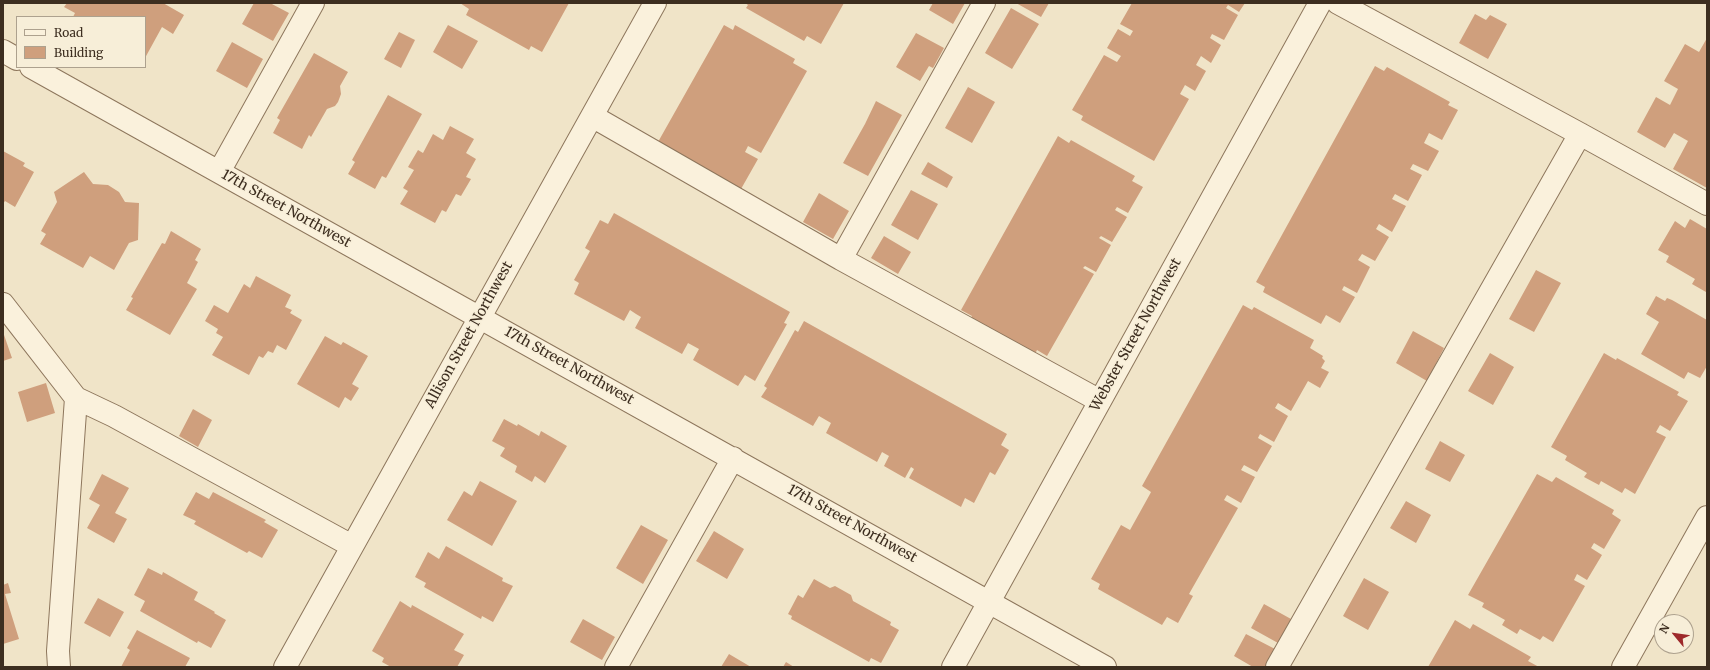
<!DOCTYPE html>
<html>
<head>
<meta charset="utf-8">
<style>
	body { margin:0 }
	#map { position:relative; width:1710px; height:670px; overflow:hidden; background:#f0e4c8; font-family:Merriweather,serif }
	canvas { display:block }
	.frame { position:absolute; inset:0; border:4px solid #3d2e20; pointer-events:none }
	.legend { position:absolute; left:16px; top:16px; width:130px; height:52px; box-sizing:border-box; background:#f7eed8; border:1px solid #ada18e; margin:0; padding:5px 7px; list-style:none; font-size:12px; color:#3d2e20 }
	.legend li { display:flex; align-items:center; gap:8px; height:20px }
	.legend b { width:20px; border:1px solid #ada18e }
	.north { position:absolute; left:1654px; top:614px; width:40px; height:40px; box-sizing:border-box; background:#f7eed8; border:1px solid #ada18e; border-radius:50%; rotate:299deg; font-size:11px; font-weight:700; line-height:16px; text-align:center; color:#3d2e20 }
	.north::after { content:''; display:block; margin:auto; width:14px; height:18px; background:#9e2a2b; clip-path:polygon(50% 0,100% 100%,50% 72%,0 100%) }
</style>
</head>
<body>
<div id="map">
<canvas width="1710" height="670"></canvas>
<div class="frame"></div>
<ul class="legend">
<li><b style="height:5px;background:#faf1dc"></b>Road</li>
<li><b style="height:11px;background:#cf9f7d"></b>Building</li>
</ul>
<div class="north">N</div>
</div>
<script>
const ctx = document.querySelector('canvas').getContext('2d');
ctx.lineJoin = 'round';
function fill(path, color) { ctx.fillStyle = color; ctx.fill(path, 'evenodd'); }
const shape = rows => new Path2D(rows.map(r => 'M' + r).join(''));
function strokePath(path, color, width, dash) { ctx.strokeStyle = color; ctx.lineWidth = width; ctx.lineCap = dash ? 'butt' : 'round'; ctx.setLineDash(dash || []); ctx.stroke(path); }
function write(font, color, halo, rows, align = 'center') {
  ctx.font = font + ' Merriweather,serif'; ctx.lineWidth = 3; ctx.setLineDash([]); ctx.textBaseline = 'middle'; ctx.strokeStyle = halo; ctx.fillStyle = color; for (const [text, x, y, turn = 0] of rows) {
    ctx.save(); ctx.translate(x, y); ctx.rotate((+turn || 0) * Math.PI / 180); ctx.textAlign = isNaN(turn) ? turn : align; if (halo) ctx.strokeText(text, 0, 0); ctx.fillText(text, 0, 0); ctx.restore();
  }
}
fill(shape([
	[67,3,163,3,184,15,173,34,162,27,145,58,145,17,73,17,75,13,64,7],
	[254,3,270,3,289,13,273,41,242,24],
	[460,3,569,3,542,52,531,46,529,50,466,15,469,9],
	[745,3,844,3,821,44,807,36,804,41,746,8,748,5],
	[933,3,965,3,953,24,929,10],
	[1016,3,1049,3,1041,17],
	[1132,3,1245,3,1239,12,1228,5,1226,8,1238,15,1224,40,1212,34,1210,38,1221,45,1211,63,1201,56,1196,65,1206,71,1195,91,1185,85,1180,94,1189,99,1154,161,1081,120,1083,116,1072,110,1104,55,1117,62,1121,56,1107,48,1118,29,1130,36,1133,31,1120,24],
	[1011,8,1039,24,1012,69,985,53],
	[1475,14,1486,20,1490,15,1507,24,1488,59,1459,43],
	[448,25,478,41,462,69,433,52],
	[724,25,733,30,735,25,795,59,793,63,807,71,761,153,748,146,745,152,758,159,741,189,658,142],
	[399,32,415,40,401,68,384,59],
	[916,33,944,48,933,68,929,66,920,81,896,67],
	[1707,38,1707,188,1673,169,1688,141,1674,133,1665,148,1637,132,1656,97,1670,105,1678,89,1664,81,1685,44,1699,52],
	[232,42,263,59,247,88,216,71],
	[314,53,348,72,340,86,341,94,338,102,335,106,327,109,311,137,309,135,302,149,273,133,280,120,277,118],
	[1375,66,1384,71,1387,67,1450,102,1448,105,1458,110,1442,140,1429,133,1424,143,1439,151,1428,171,1413,164,1410,169,1422,175,1408,201,1395,194,1392,199,1406,206,1392,232,1379,224,1376,229,1389,237,1375,261,1362,254,1358,260,1370,267,1357,293,1344,286,1342,290,1355,297,1340,323,1326,315,1321,324,1263,292,1265,287,1256,282],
	[968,87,995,102,972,143,945,128],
	[388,95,422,114,386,178,382,176,375,189,348,174,355,162,352,160],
	[876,101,902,115,868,176,843,163,865,124],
	[450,126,474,139,466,153,476,159,466,177,471,179,461,196,456,194,446,212,442,210,435,223,400,204,408,191,403,188,414,170,408,167,418,150,423,153,433,134,443,140],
	[1058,136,1069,143,1071,140,1135,176,1132,181,1143,187,1128,213,1117,207,1115,210,1127,217,1112,242,1101,236,1099,238,1111,245,1096,272,1085,266,1083,268,1094,274,1047,356,1037,350,1034,356,970,320,972,316,961,310],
	[3,151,25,163,23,166,34,172,15,207,5,201,3,204],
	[928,162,953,177,947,188,921,174],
	[84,172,93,184,108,185,119,192,125,202,139,203,138,240,129,243,114,270,90,256,83,268,40,244,46,234,41,231,57,202,54,192],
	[911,190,938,204,918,240,891,225],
	[819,193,849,211,833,239,803,222],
	[614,213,790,312,784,323,787,324,755,381,745,375,738,386,693,360,699,349,688,343,682,354,635,328,641,317,636,314,630,310,624,321,574,294,579,283,574,280,590,251,585,248,600,220,608,224],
	[1690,219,1707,229,1706,292,1692,284,1695,279,1666,262,1669,256,1658,250,1675,221,1685,228],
	[171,231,201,249,195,260,198,262,187,283,197,289,170,335,126,310,133,298,131,297,162,243,165,244],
	[884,236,911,252,898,274,871,258],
	[1536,270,1561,283,1534,332,1509,319],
	[256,276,291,295,285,307,292,310,290,313,302,320,286,350,277,345,273,353,268,351,263,358,259,356,249,375,212,355,223,337,216,333,218,329,205,321,214,305,228,313,244,284,250,288],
	[1656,296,1665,301,1667,298,1672,300,1707,320,1707,366,1700,378,1688,372,1684,379,1641,354,1659,322,1646,314],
	[1243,305,1252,310,1254,307,1314,340,1310,348,1323,356,1322,358,1325,361,1321,368,1329,372,1320,388,1308,381,1291,411,1278,403,1275,408,1288,416,1274,442,1260,434,1258,438,1272,446,1257,472,1244,465,1241,470,1255,477,1241,503,1227,495,1224,500,1238,508,1189,594,1193,596,1178,623,1167,617,1162,625,1098,589,1100,584,1091,579,1121,525,1130,530,1150,494,1151,492,1142,486],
	[804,321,1007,434,1001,445,1009,450,995,475,990,472,974,503,965,498,961,507,909,478,914,469,911,467,905,478,884,466,889,456,882,452,877,462,826,433,831,423,819,416,813,426,761,397,767,388,764,386,795,330,798,332],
	[1413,331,1444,348,1427,381,1396,363],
	[3,332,12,358,3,361],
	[325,336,341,345,343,342,368,356,352,384,359,388,351,401,345,397,339,408,297,384],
	[1490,353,1514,367,1493,405,1468,391],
	[1604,353,1616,360,1617,358,1679,392,1677,395,1688,401,1670,431,1660,425,1656,432,1666,437,1635,494,1625,488,1622,493,1601,481,1599,485,1584,477,1587,473,1565,460,1567,456,1551,447],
	[46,383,55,413,27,422,18,392],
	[193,409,212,420,198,447,179,436],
	[504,419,517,426,518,424,539,436,541,431,567,446,545,483,535,476,532,482,515,472,517,466,500,456,505,448,492,441],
	[1440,441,1465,455,1450,482,1425,469],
	[102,474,129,488,115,513,127,519,114,543,87,528,100,505,89,499],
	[1537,474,1552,482,1556,477,1614,510,1612,514,1621,520,1604,549,1594,543,1591,548,1602,555,1587,580,1577,574,1574,580,1585,586,1553,642,1543,636,1540,640,1520,629,1517,634,1502,625,1505,620,1482,607,1484,603,1468,595],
	[480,481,517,501,492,546,447,520,464,491,472,496],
	[196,492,209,499,213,492,266,520,264,522,278,530,262,558,249,551,247,553,194,524,196,521,183,515],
	[1406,501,1431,515,1416,543,1390,528],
	[641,525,668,540,643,584,616,568],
	[714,531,744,549,727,579,696,561],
	[446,546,503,578,502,581,513,586,493,622,482,616,481,619,424,587,426,583,415,577,428,552,439,559],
	[148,568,162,575,163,572,198,592,194,600,215,612,214,613,226,620,211,648,198,641,197,643,140,611,145,601,134,595],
	[1364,578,1389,592,1368,630,1343,616],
	[814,579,830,588,835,586,851,595,853,601,891,622,890,625,899,630,881,663,871,658,869,662,791,619,792,616,788,614,798,595,803,598],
	[8,583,11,593,5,594,19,639,3,644,3,585],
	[98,598,124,612,110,637,84,623],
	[400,601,411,608,412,605,464,634,454,650,464,655,457,667,391,667,382,662,384,658,372,651],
	[1264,604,1291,619,1278,643,1251,628],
	[583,619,615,637,602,660,570,642],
	[1455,620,1470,629,1473,624,1531,657,1528,661,1539,667,1428,667],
	[137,630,190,658,185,667,121,667,130,650,127,648],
	[1246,634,1275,649,1266,667,1253,667,1234,656],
	[729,654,751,667,721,667],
	[786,662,794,667,783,667]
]), '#cf9f7d');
const minor = shape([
	[1338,3,1580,134,1707,204],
	[3,51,17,59],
	[31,67,1105,667],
	[592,116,841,259,984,3],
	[219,172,313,3],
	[841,259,1100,401],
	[3,304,76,398,114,416,352,546],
	[59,667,58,651,76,398],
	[285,667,655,3],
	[616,667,733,458],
	[953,667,1320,3],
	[1277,667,1580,134],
	[1623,667,1707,517]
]);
strokePath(minor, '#8d765c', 24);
strokePath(minor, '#faf1dc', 22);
write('14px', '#3d2e20', '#f7eed8', [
	["17th Street Northwest",286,209,29],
	["Allison Street Northwest",469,335,-61],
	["Webster Street Northwest",1136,335,-61],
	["17th Street Northwest",569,366,29],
	["17th Street Northwest",852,524,29]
]);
</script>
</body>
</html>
